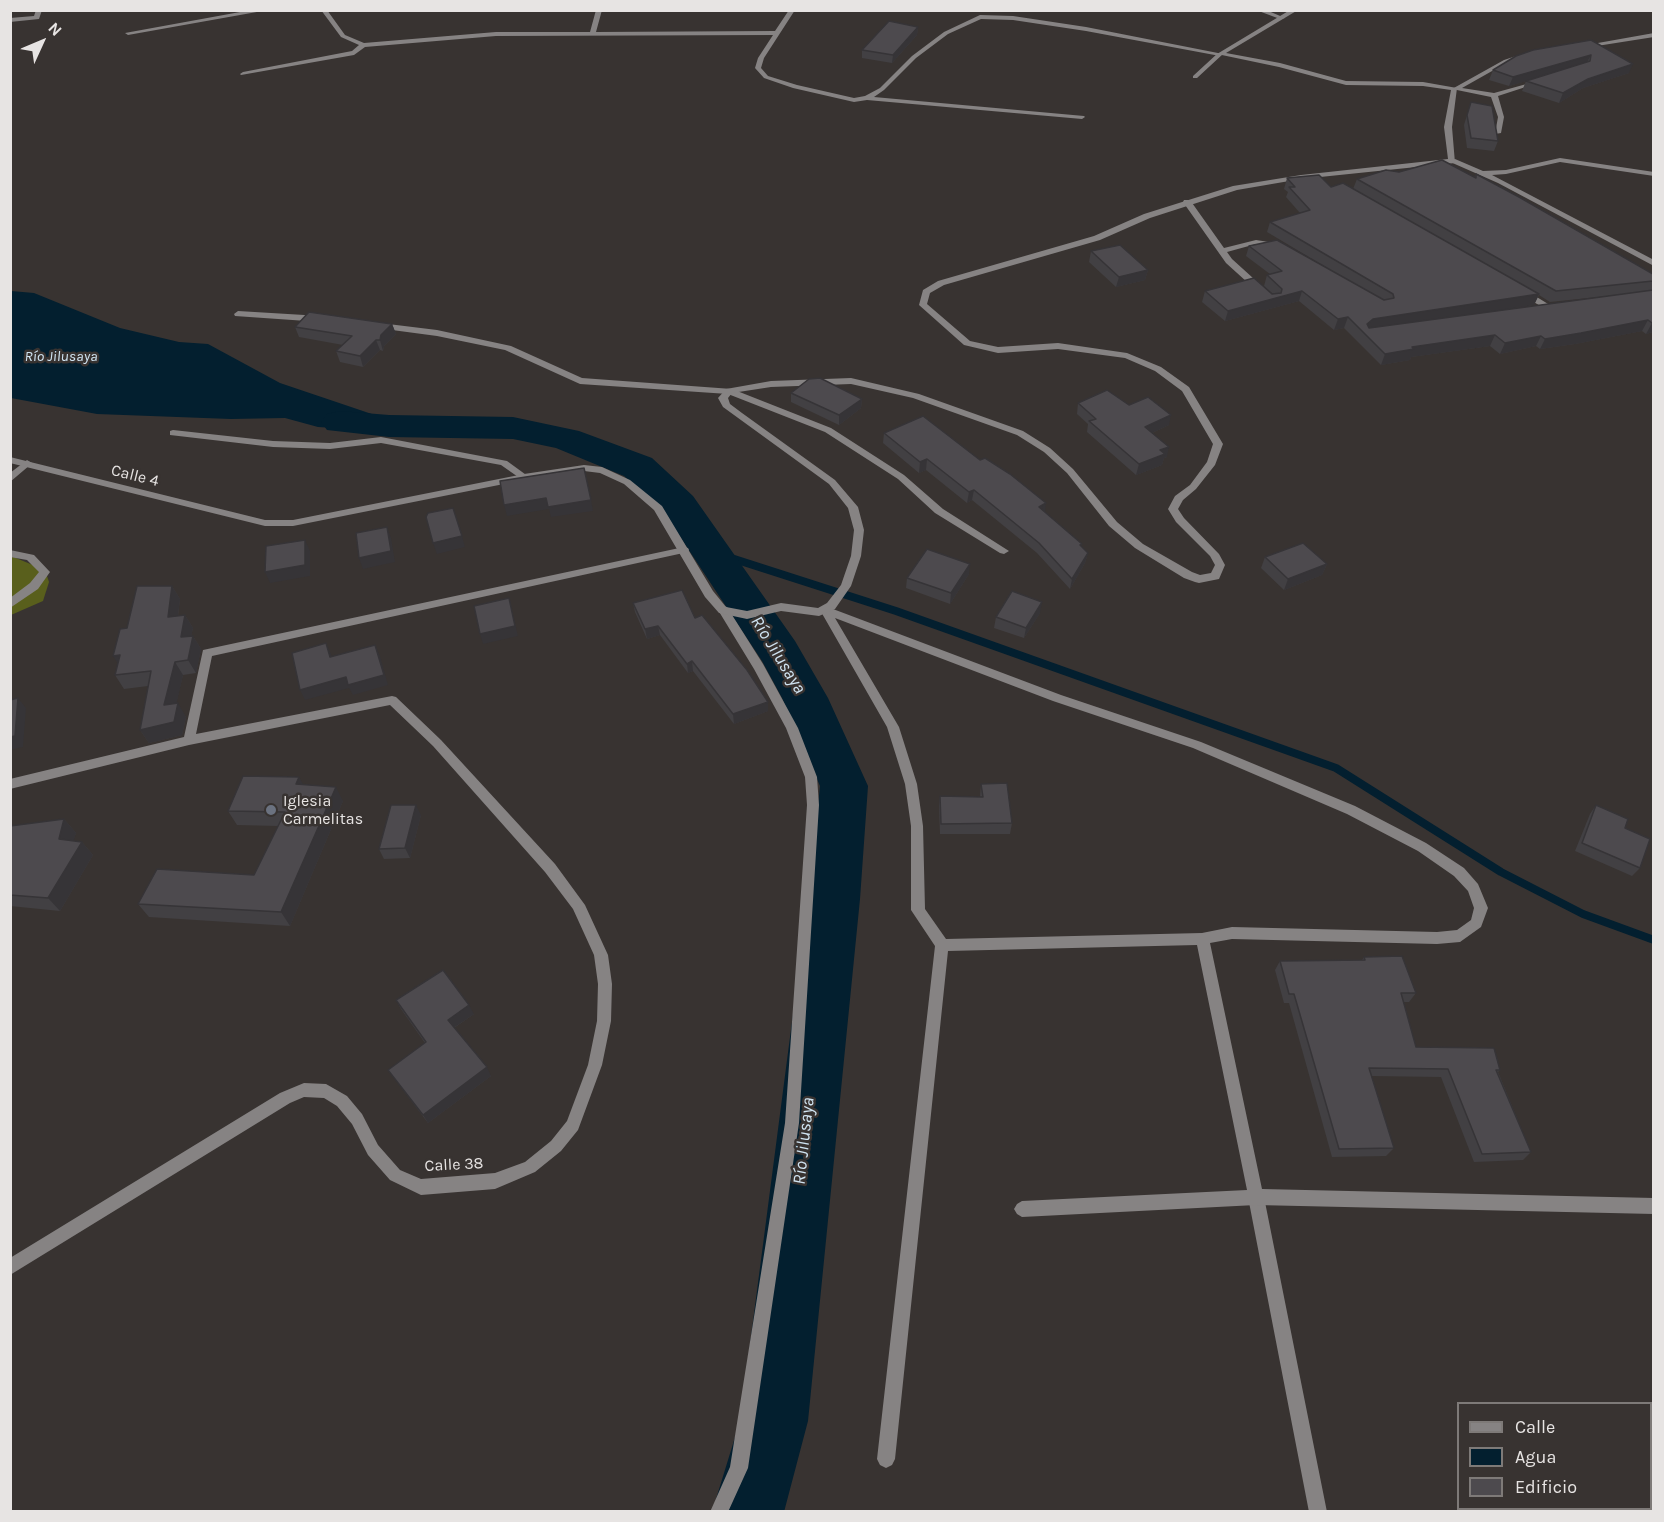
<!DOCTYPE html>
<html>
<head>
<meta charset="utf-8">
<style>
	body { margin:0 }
	#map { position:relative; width:1664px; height:1522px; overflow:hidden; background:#383331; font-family:Karla,sans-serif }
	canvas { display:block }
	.frame { position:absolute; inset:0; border:12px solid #e7e4e3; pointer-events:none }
	.legend { position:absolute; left:1457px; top:1402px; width:195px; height:108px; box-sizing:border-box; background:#383331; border:2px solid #7e7a78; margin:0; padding:8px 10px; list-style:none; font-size:18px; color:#e7e4e3 }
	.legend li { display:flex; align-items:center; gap:12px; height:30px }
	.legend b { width:30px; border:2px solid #7e7a78 }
	.north { position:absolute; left:12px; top:12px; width:60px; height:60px; -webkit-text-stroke:4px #383331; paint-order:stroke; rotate:46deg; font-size:16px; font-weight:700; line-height:24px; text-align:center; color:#e7e4e3 }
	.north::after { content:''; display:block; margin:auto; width:21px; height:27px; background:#e7e4e3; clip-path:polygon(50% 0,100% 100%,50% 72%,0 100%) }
</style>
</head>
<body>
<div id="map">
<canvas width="1664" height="1522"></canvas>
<div class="frame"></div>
<ul class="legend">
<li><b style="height:8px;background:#868383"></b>Calle</li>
<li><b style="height:16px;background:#031f2f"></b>Agua</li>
<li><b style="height:16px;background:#4d4a4e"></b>Edificio</li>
</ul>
<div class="north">N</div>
</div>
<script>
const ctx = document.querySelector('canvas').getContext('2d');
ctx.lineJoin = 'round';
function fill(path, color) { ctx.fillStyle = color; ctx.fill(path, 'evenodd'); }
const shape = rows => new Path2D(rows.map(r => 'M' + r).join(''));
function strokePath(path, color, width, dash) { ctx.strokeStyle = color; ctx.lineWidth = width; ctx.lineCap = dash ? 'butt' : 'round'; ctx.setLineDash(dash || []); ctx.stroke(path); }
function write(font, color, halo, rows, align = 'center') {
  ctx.font = font + ' Karla,sans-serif'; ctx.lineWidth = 5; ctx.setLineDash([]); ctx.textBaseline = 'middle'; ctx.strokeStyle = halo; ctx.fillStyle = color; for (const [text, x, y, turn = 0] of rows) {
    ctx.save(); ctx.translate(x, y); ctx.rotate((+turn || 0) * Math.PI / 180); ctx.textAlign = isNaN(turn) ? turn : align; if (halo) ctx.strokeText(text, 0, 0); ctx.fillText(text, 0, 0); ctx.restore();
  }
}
fill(shape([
	[11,556,45,570,49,582,43,601,11,615]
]), '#595f1c');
fill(shape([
	[11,291,34,293,120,328,179,342,208,344,280,383,431,434,318,427,285,418,231,419,97,414,11,398]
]), '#031f2f');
strokePath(shape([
	[708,550,733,558]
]), '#031f2f', 6);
strokePath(shape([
	[728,557,896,611,1336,768,1501,872,1583,914,1654,940]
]), '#031f2f', 8);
fill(shape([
	[340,411,389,415,513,417,579,431,652,458,693,496,795,641,828,698,868,786,860,899,808,1421,784,1512,712,1512,740,1421,808,899,820,786,782,698,762,661,665,514,624,476,556,448,513,439,389,437,327,430,321,422,327,414,340,411]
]), '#031f2f');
fill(shape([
	[1218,53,1223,54,1197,78,1193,78,1193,76,1218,53],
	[1256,1189,1261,1192,1264,1197,1327,1512,1309,1512,1248,1197,1251,1192,1256,1189]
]), '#868383');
fill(shape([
	[36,10,42,10,39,19,10,22,10,18,34,16,36,10],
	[251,10,268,10,128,35,125,33,251,10],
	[321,10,327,10,345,35,364,43,496,32,590,32,596,10,602,10,596,32,775,31,789,10,795,10,764,58,761,68,768,76,797,85,854,98,865,96,880,88,912,56,944,32,980,15,1013,16,1086,27,1223,54,1220,56,1086,31,1013,20,981,19,948,34,916,58,884,90,874,97,1084,116,1085,117,1082,119,867,100,854,102,793,88,764,78,755,68,758,58,773,35,496,36,365,47,354,55,241,75,240,74,243,72,352,51,359,45,341,37,321,10],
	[1256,10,1266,10,1285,18,1280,19,1256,10],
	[1654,33,1654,37,1584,48,1581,46,1654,33],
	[1522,54,1525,56,1524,57,1508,62,1462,88,1494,93,1541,80,1541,82,1498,96,1504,117,1501,133,1495,134,1498,117,1491,97,1452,89,1504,60,1522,54],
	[1560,158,1654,172,1654,176,1560,162,1506,174,1492,175,1654,260,1654,266,1498,183,1448,161,1455,159,1483,171,1506,170,1560,158],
	[1184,200,1190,200,1224,248,1256,240,1282,244,1282,248,1279,248,1256,244,1227,252,1232,259,1264,288,1264,292,1258,292,1226,263,1183,202,1184,200],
	[1521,291,1527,291,1553,307,1546,309,1521,295,1521,291],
	[238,311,321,316,325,319,321,322,235,316,234,314,238,311],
	[380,323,437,330,511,346,582,378,732,389,831,428,904,475,943,509,1009,551,1004,554,1000,553,935,513,898,479,825,432,728,394,580,384,505,350,437,336,377,328,376,326,380,323],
	[173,430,273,441,330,443,381,437,507,461,529,477,527,479,521,479,501,465,381,443,330,449,273,447,170,435,170,431,173,430],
	[27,460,32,463,30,465,10,482,10,473,27,460],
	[684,547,688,548,689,550,688,552,212,656,196,734,392,696,396,697,441,740,555,864,585,905,608,955,612,984,611,1021,602,1065,578,1130,561,1151,535,1172,495,1189,421,1195,390,1180,368,1155,352,1124,337,1106,324,1098,304,1097,290,1103,10,1275,10,1258,280,1093,304,1083,326,1084,347,1096,362,1114,378,1145,400,1170,421,1179,495,1173,525,1162,551,1141,567,1121,588,1065,597,1021,598,984,594,955,573,909,545,872,433,746,390,705,189,745,10,789,10,779,184,737,203,650,684,547],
	[10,550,34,555,50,572,38,589,10,608,10,598,30,583,39,572,27,560,10,557,10,550],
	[723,606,727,607,763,664,798,728,817,777,819,805,799,1123,748,1468,728,1512,710,1512,730,1467,785,1123,807,805,805,777,786,728,754,669,718,610,723,606],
	[825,606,1061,695,1201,742,1355,806,1426,843,1464,868,1478,884,1488,908,1481,927,1460,942,1437,944,1232,939,1210,943,1262,1189,1654,1198,1654,1214,1256,1205,1022,1217,1017,1214,1014,1209,1017,1204,1022,1201,1247,1190,1197,945,948,951,895,1459,892,1465,886,1468,880,1465,877,1459,935,946,911,910,911,826,905,784,887,727,820,610,825,606],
	[835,618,1053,701,1193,748,1347,814,1418,851,1454,876,1468,891,1474,908,1471,920,1457,930,1437,932,1232,927,1202,933,946,939,925,909,923,826,917,784,899,727,835,618]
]), '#868383');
fill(shape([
	[1290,10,1298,10,1226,53,1280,63,1346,81,1423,82,1457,88,1452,127,1455,163,1301,179,1237,190,1150,218,1100,240,944,285,930,293,927,304,970,341,998,347,1058,343,1127,353,1161,367,1189,387,1223,444,1215,465,1196,489,1183,500,1178,509,1184,518,1219,554,1225,565,1219,579,1199,583,1195,582,1184,578,1135,548,1109,526,1067,473,1044,452,1017,435,913,398,851,384,771,387,732,393,728,398,730,404,742,413,835,480,858,507,864,530,861,556,851,586,835,609,819,616,781,611,747,619,719,613,705,597,654,510,624,484,600,473,584,471,524,480,293,526,265,526,10,463,10,457,265,520,293,520,524,474,584,465,602,467,630,480,662,506,713,591,726,607,747,611,781,603,818,608,827,603,841,585,851,556,854,530,848,508,829,484,723,407,718,398,726,389,771,381,851,378,919,394,1023,431,1050,448,1073,469,1117,522,1143,544,1192,572,1200,575,1211,573,1215,565,1210,556,1176,522,1168,509,1175,496,1190,485,1207,462,1213,444,1182,391,1155,371,1125,358,1058,349,998,353,964,345,919,305,923,290,938,281,1094,236,1144,214,1233,186,1301,175,1448,159,1444,127,1451,90,1423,86,1346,85,1279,67,1217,54,1290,10]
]), '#868383');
fill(shape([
	[918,27,917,35,892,63,862,58,862,50],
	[1591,40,1629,73,1583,88,1559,103,1522,91,1526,81,1509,86,1489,80,1493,70],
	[1471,102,1498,141,1494,151,1467,148,1464,125],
	[1399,172,1474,177,1476,174,1653,274,1653,332,1646,334,1642,331,1575,344,1540,349,1536,346,1500,354,1490,346,1411,357,1410,360,1381,365,1344,328,1334,330,1299,301,1225,321,1202,302,1205,291,1273,294,1264,286,1267,275,1270,274,1246,256,1249,246,1329,269,1267,232,1270,222,1300,213,1286,197,1288,192,1284,189,1287,178,1331,187,1353,189,1357,179],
	[1627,294,1453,317,1534,305,1539,295,1550,302],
	[1091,251,1148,270,1145,280,1116,287,1089,262],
	[392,324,396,334,384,346,383,351,380,350,363,367,340,362,336,351,343,345,299,337,295,327],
	[791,393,862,399,861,408,839,425,791,402],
	[1078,403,1129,405,1169,425,1152,433,1167,457,1164,458,1162,465,1136,475,1087,432,1088,424,1077,414],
	[884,433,1045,512,1088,553,1085,563,1070,589,1037,553,972,500,967,503,926,470,919,473,883,443],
	[1265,557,1327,564,1322,575,1284,590,1261,568],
	[969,574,950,604,906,588,907,578],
	[172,586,180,599,178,616,185,615,193,628,191,636,193,636,201,649,196,673,183,675,176,704,186,717,182,735,149,743,140,730,148,686,124,689,115,675,127,628],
	[633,603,695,618,768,711,734,724,693,671,688,673,660,635,647,639,635,612],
	[1040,613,1024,638,994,628,996,617],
	[303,784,343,801,290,926,149,917,138,904,254,875,278,826,237,825,228,811],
	[981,784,1012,823,1010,834,940,834,939,806,940,796,980,797],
	[1596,805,1625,828,1640,868,1632,876,1575,851,1590,814],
	[421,815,410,858,384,859,379,849],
	[64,819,76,833,73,841,82,842,93,855,60,911,10,906,10,826],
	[1364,957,1416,993,1409,1002,1403,1002,1416,1047,1500,1070,1498,1072,1531,1152,1523,1160,1474,1162,1441,1077,1371,1076,1394,1148,1386,1156,1332,1157,1289,1003,1284,1003,1275,970,1280,961,1362,960],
	[396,1000,474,1014,454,1028,491,1076,428,1123,388,1070,425,1043,401,1009]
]), '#424043');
fill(shape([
	[918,27,917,35,892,63,893,55],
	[1591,55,1586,64,1509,86,1513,77],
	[1633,64,1629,73,1583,88,1559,103,1563,93,1588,79],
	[1148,270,1145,280,1116,287,1119,277],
	[1302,291,1299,301,1225,321,1228,311],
	[1539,294,1534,305,1369,330,1367,324,1373,319],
	[1348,317,1344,328,1334,330,1338,319],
	[1648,320,1642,331,1575,344,1540,349,1545,339],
	[1652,323,1653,323,1653,332,1646,334],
	[392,324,396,334,384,346,383,351,380,340,381,335],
	[1495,335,1490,346,1411,357,1410,360,1381,365,1385,354,1412,347],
	[1541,336,1536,346,1500,354,1505,343],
	[376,340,380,350,363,367,360,356],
	[862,399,861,408,839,425,839,415],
	[1171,415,1169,425,1143,437,1145,427],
	[1169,447,1167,457,1164,458,1162,465,1136,475,1139,464,1160,450],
	[927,459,926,470,919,473,920,462],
	[974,490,972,500,967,503,969,492],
	[546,498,591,500,593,511,551,517,549,509,507,516,504,505],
	[1046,503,1045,513,1039,507],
	[387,527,391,538,395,562,363,569,359,558],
	[462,536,465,547,437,554,433,543],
	[305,540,310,551,310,576,270,583,265,572],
	[1088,553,1085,563,1070,589,1072,579],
	[970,564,969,574,950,604,951,593],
	[1327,564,1322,575,1284,590,1288,579],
	[172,586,180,599,176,630,168,617],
	[509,598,518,636,483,644,480,634],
	[1042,602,1040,613,1024,638,1026,628],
	[185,615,193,628,188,651,181,637],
	[658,626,660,635,647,639,645,629],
	[193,636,201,649,196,673,188,660],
	[326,643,331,654,335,668,330,657],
	[375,645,380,656,388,685,353,695,349,688,305,700,300,690],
	[120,655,122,670,113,656],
	[692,661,693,671,688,673,687,664],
	[175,662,183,675,173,719,164,705],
	[18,698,26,708,23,747,10,750,10,737],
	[768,702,768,711,734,724,733,714],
	[178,703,186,717,182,735,149,743,140,730],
	[299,777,307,791,296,784],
	[336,787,343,801,290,926,281,912],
	[416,805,421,815,410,858,405,848],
	[64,819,76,833,70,853,59,839],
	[82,842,93,855,60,911,48,898],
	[469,1005,474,1014,452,1029,448,1020],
	[487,1067,491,1076,428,1123,423,1115]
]), '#363437');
const building = shape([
	[889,21,918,27,893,55,862,50,889,21],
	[1591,40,1633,64,1588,79,1563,93,1526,81,1590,61,1591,55,1513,77,1493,70,1516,56,1533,50,1591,40],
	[1471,102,1492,106,1498,141,1471,138,1467,115,1471,102],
	[1442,160,1476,178,1476,174,1519,197,1653,274,1653,281,1556,291,1357,179,1386,170,1399,172,1442,160],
	[1319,175,1331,187,1343,183,1539,294,1373,319,1367,324,1369,328,1653,290,1653,323,1652,323,1648,320,1581,333,1545,339,1541,336,1505,343,1495,335,1412,347,1414,349,1385,354,1348,317,1338,319,1302,291,1228,311,1205,291,1254,278,1272,294,1281,293,1282,289,1267,275,1282,271,1249,246,1277,240,1384,300,1394,298,1393,294,1270,222,1310,210,1289,187,1295,187,1287,178,1319,175],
	[1120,245,1148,270,1119,277,1091,251,1120,245],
	[309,312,392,324,381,335,380,340,376,340,360,356,336,351,352,336,295,327,309,312],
	[820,378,862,399,839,415,791,393,809,379,820,378],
	[1107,390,1129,405,1148,397,1171,415,1145,427,1169,447,1160,450,1165,454,1139,464,1089,421,1096,419,1078,403,1107,390],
	[923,416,980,460,985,458,1010,474,1046,503,1039,507,1082,544,1080,545,1088,553,1072,579,1039,543,974,490,969,492,927,459,920,462,884,433,923,416],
	[584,468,591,500,548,507,546,498,504,505,500,481,584,468],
	[453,508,462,536,433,543,426,517,428,513,453,508],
	[387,527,391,551,359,558,356,533,387,527],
	[305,540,305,565,265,572,266,546,305,540],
	[1303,543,1327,564,1288,579,1265,557,1303,543],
	[927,549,970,564,951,593,907,578,927,549],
	[137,586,172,586,168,617,185,615,181,637,193,636,188,660,175,662,164,705,178,703,174,722,140,730,151,671,115,675,120,655,113,656,120,629,127,628,137,586],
	[682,590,695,618,702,615,747,670,768,702,733,714,692,661,687,664,658,626,645,629,633,603,682,590],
	[1012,591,1042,602,1026,628,996,617,1012,591],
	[509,598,515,626,480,634,474,606,509,598],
	[326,643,330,657,375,645,384,675,348,685,346,677,300,690,292,653,326,643],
	[18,698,15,736,10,737,10,700,18,698],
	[243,776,299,777,296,784,336,787,281,912,138,904,157,869,254,875,285,812,228,811,243,776],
	[1007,783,1012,823,941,824,940,796,983,797,981,784,1007,783],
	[391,805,416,805,405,848,379,849,391,805],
	[1596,805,1628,819,1625,828,1650,839,1640,868,1582,843,1596,805],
	[64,819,59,839,82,842,48,898,10,895,10,826,64,819],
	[1402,956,1416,993,1401,993,1416,1047,1494,1048,1500,1070,1496,1070,1531,1152,1482,1154,1448,1069,1369,1068,1394,1148,1339,1149,1294,994,1289,994,1280,961,1365,960,1364,957,1402,956],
	[443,970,469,1005,448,1020,487,1067,423,1115,388,1070,426,1042,396,1000,443,970]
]);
fill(building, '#4d4a4e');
strokePath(building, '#363437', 1.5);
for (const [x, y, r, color] of [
	[271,810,6,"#6b7280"]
]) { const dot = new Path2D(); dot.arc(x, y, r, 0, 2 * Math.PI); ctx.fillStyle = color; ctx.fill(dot); strokePath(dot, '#383331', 2); }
write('italic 15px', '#d0e4f2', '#383331', [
	["Río Jilusaya",61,357]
]);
write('16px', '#e7e4e3', '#383331', [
	["Calle 4",135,476,14],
	["Calle 38",454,1165,-3]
]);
write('16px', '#e7e4e3', '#383331', [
	["Iglesia",283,801],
	["Carmelitas",283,819]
], 'left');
write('italic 18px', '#d0e4f2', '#383331', [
	["Río Jilusaya",778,655,58],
	["Río Jilusaya",804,1141,-84]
]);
</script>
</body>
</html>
